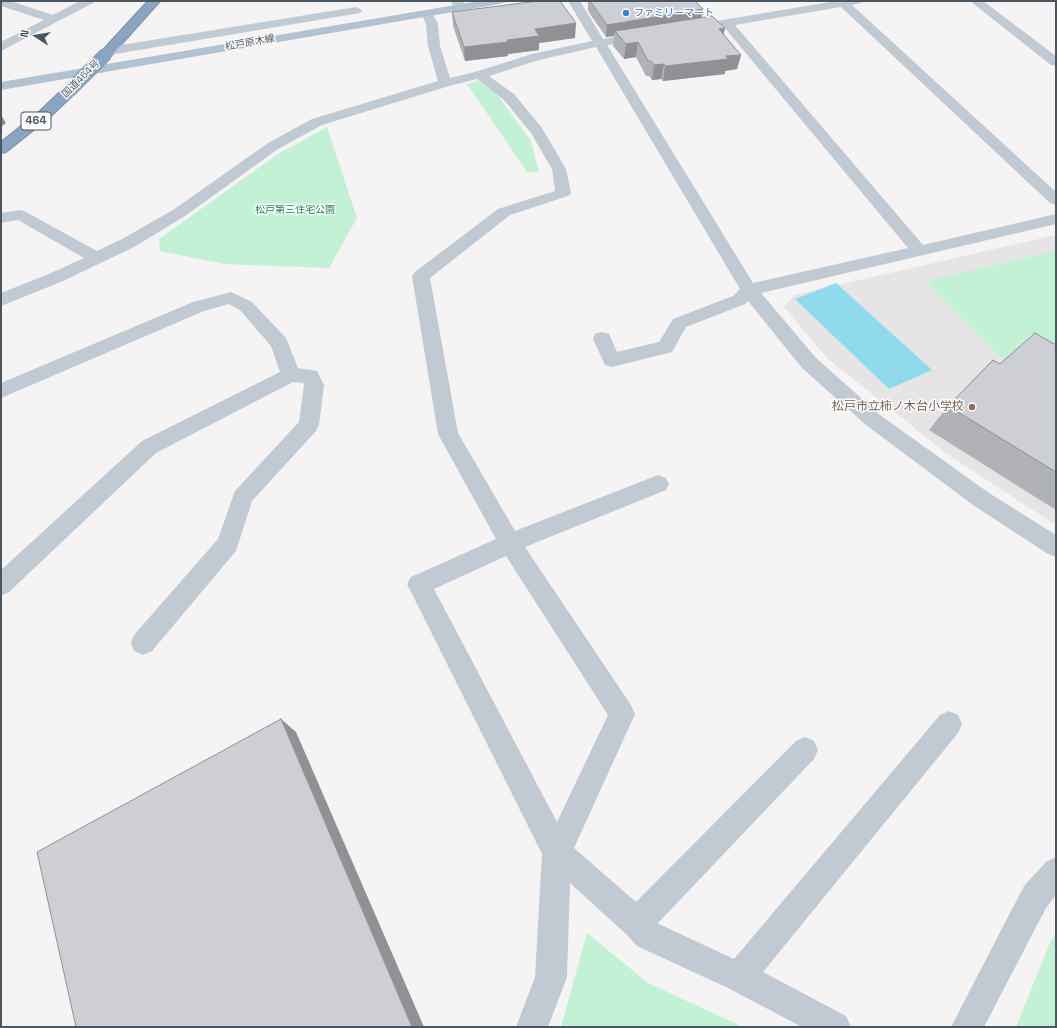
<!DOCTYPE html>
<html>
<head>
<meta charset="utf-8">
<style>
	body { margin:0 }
	#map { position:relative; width:1057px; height:1028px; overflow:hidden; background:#f5f3f3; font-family:"Space Grotesk",sans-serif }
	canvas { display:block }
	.frame { position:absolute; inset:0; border:2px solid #4a5661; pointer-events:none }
	.north { position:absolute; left:16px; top:16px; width:40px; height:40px; -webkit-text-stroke:3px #fff; paint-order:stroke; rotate:282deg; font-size:11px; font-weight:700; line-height:16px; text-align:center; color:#4a5661 }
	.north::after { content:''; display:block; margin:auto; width:14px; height:18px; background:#4a5661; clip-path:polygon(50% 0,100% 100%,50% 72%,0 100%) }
</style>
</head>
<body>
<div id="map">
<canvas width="1057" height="1028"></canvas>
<div class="frame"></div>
<div class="north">N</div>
</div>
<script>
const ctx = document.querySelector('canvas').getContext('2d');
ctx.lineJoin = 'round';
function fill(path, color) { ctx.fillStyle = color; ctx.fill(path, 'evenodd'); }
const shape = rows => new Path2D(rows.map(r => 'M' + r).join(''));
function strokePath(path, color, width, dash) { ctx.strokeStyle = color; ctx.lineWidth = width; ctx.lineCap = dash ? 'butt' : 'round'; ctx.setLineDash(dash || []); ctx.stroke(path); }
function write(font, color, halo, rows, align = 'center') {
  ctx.font = font + ' "Space Grotesk","Noto Sans JP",sans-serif'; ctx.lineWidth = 3; ctx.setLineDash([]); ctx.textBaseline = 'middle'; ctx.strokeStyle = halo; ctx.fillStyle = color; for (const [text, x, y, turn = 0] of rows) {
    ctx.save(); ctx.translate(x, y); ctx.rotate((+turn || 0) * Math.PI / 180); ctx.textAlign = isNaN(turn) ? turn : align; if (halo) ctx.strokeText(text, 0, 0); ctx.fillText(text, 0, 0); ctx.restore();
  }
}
fill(shape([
	[1056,235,1056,525,947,454,828,359,784,307,794,295]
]), '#e6e4e5');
fill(shape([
	[478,81,496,93,531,141,539,172,527,172,467,84],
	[327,127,357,218,329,268,224,264,160,251,159,239,278,154],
	[1056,251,1056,378,1009,365,926,281],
	[587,933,648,983,743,1027,561,1027],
	[1056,934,1056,1027,1016,1027,1051,940]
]), '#c3f1d5');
fill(shape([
	[836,283,932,370,889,389,795,299]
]), '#90daee');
const highway = shape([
	[148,1,160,1,110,57,102,57,100,54,102,51,148,1],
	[70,86,75,87,77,90,75,93,50,117,6,152,1,153,1,142,40,111,65,87,70,86]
]);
strokePath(highway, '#7690ad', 2);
fill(shape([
	[1,1,10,1,53,15,80,1,95,1,93,3,1,51,1,42,44,20,1,6,1,1],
	[451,1,463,1,465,7,463,9,459,10,455,9,451,1],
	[568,1,580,1,603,39,643,32,647,33,649,36,647,39,643,40,607,45,753,283,908,248,724,27,691,33,687,32,685,29,687,26,836,1,863,1,861,3,852,5,1056,192,1056,205,1050,203,841,7,735,25,923,245,1056,214,1056,224,761,293,816,358,880,415,989,493,1056,535,1056,557,1048,554,973,505,866,425,802,368,748,301,745,304,686,327,672,352,612,367,605,365,593,339,595,334,602,332,609,334,617,352,659,342,673,319,733,296,740,289,596,47,539,60,489,76,514,94,542,128,566,169,571,193,568,196,510,215,430,278,458,433,515,531,658,475,666,478,669,484,666,490,525,547,631,705,635,714,574,848,636,902,796,741,805,737,814,741,818,750,814,759,658,923,659,924,734,959,940,715,949,711,958,715,962,724,958,733,763,972,846,1016,851,1027,802,1027,728,988,637,946,626,934,570,883,567,977,548,1027,516,1027,535,977,542,854,407,584,411,577,496,539,438,434,412,276,415,272,498,209,555,191,552,169,531,133,504,100,477,79,449,86,322,125,278,149,185,216,134,247,63,281,1,306,1,293,51,273,84,258,18,220,1,223,1,213,20,210,26,212,97,251,122,239,173,210,268,143,312,119,438,81,428,46,426,24,421,13,423,11,431,11,438,24,440,46,450,78,475,72,532,54,592,41,568,1],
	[506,556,608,715,557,822,434,589,506,556],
	[970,1,983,1,1056,56,1056,66,1051,65,970,1],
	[356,7,360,9,362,11,360,13,109,55,105,54,103,51,105,48,109,47,356,7],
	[231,292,252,302,286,338,298,368,317,371,324,385,319,425,316,431,252,501,236,551,152,651,143,655,134,651,131,643,134,635,218,539,235,491,299,422,304,385,303,383,293,382,156,453,9,592,1,596,1,570,142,441,280,372,271,346,240,310,229,304,204,311,1,398,1,383,193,302,231,292],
	[1056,857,1056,895,1046,908,984,1027,951,1027,1024,886,1046,862,1056,857]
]), '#c1cad2');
fill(shape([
	[479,1,505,1,503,3,499,4,1,90,1,82,479,1]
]), '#b3c2d1');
fill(highway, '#8ba5c1');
const highwayBridge = shape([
	[70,90,106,54]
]);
strokePath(highwayBridge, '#7690ad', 14, []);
strokePath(highwayBridge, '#8ba5c1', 13);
fill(shape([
	[588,1,695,1,703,9,702,17,725,28,723,34,741,55,737,69,725,71,725,74,663,81,661,79,652,80,649,76,646,76,636,57,624,59,613,46,614,36,606,37,588,11],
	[452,12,575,38,539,43,539,50,508,54,508,56,465,61,453,26],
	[1056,345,1056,510,929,430,948,406,1000,364]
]), '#b0b2b7');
fill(shape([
	[703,9,701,21,615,31,614,36,606,37,607,25],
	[576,23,575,38,539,43,539,50,508,54,508,56,465,61,464,47,507,40,535,29],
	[725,28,722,43,719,29],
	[638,42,636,57,624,59,626,44],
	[741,55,737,69,725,71,725,74,663,81,665,66,726,56],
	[664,64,661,79,652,80,654,65],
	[1,115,6,123,1,127],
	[281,719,296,732,424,1027,412,1027]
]), '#909195');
const building = shape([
	[538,1,560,1,576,23,535,29,539,36,507,40,508,42,464,47,452,12,538,1],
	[590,1,695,1,703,9,607,25,590,1],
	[712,16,725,28,719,29,741,55,726,56,728,59,665,66,664,64,654,65,651,61,648,61,638,42,626,44,615,31,712,16],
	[1035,333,1056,345,1056,472,948,406,993,360,1000,364,1035,333],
	[281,719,412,1027,76,1027,37,852,281,719]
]);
fill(building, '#cdcfd5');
strokePath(building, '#909195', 1);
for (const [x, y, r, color] of [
	[626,13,4,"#3f7fe0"],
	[972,407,4,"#8d6e63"]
]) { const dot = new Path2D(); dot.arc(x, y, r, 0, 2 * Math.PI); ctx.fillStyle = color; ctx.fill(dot); strokePath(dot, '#fff', 1.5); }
write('10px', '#366cbe', '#fff', [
	["ファミリーマート",634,13]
], 'left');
write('10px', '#4a5661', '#fff', [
	["松戸原木線",250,43,-10],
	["国道464号",81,79,-45]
]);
write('10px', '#17864f', '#fff', [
	["松戸第三住宅公園",295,210]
]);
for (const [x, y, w] of [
	[36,121,30]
]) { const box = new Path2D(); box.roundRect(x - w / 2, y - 9, w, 18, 3); ctx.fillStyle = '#fff'; ctx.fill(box); strokePath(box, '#4a5661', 1); }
write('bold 11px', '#4a5661', null, [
	["464",36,121]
]);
write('12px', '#785e54', '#fff', [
	["松戸市立柿ノ木台小学校",964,407]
], 'right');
</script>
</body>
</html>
